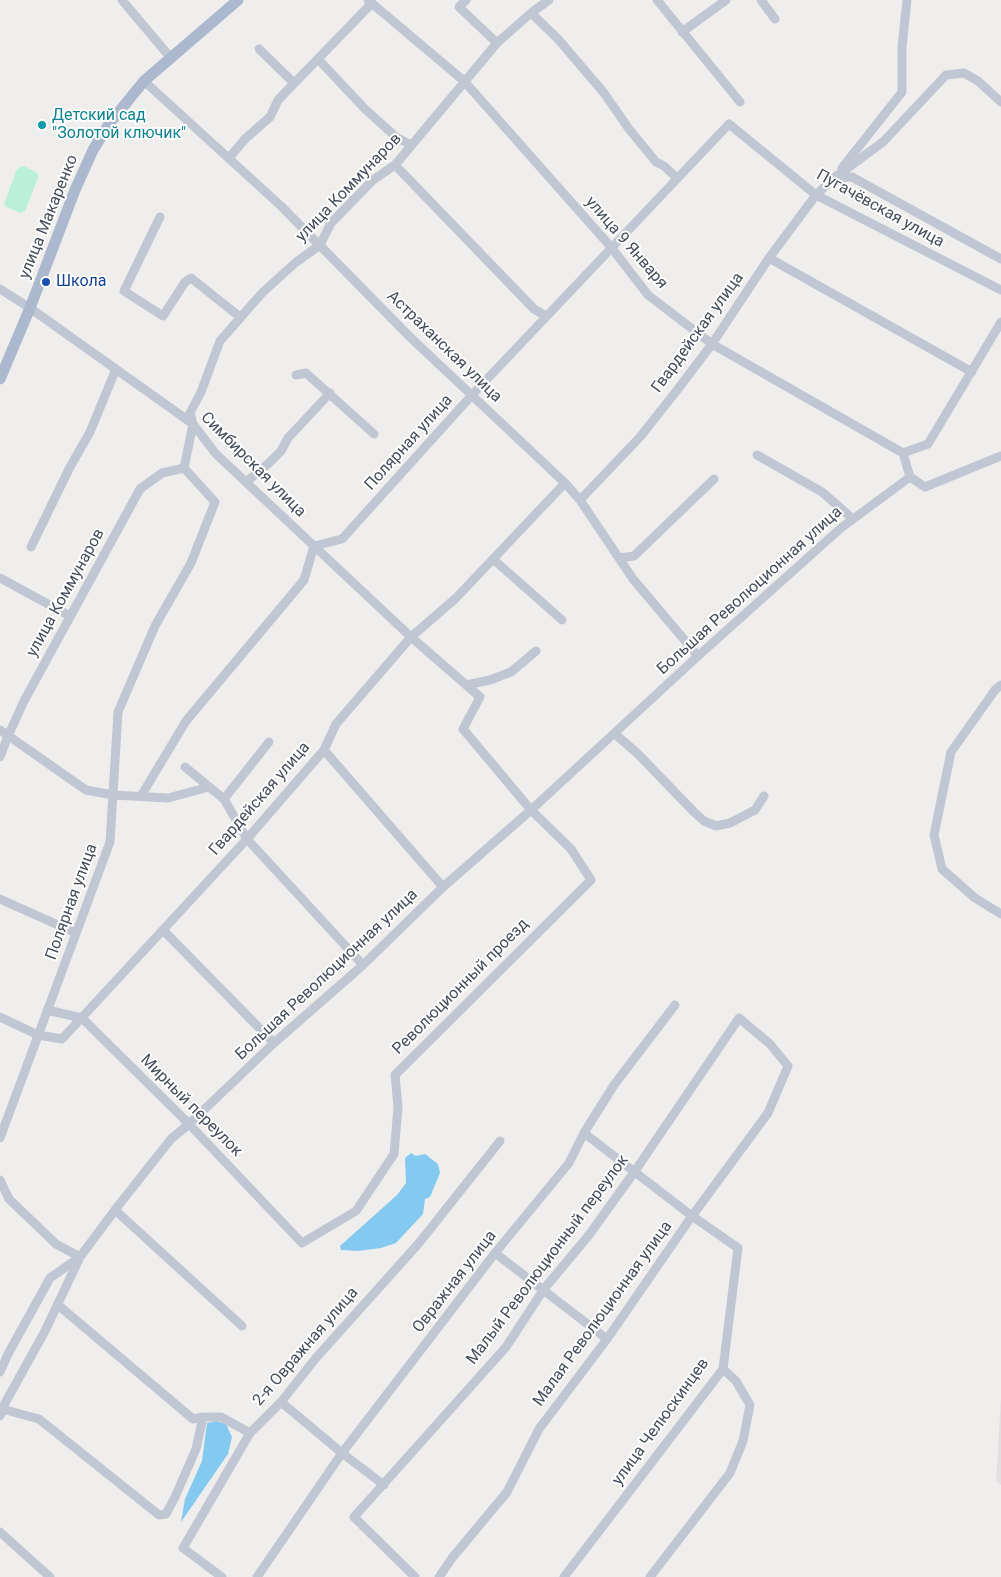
<!DOCTYPE html>
<html>
<head>
<meta charset="utf-8">
<style>
	body { margin:0 }
	canvas { display:block; background:#f0eeed }
</style>
</head>
<body>
<canvas width="1001" height="1577"></canvas>
<script>
const ctx = document.querySelector('canvas').getContext('2d');
ctx.lineJoin = 'round';
function fill(path, color) { ctx.fillStyle = color; ctx.fill(path, 'evenodd'); }
const shape = rows => new Path2D(rows.map(r => 'M' + r).join(''));
function strokePath(path, color, width, dash) { ctx.strokeStyle = color; ctx.lineWidth = width; ctx.lineCap = dash ? 'butt' : 'round'; ctx.setLineDash(dash || []); ctx.stroke(path); }
function write(font, color, halo, rows, align = 'center') {
  ctx.font = font + ' Roboto,sans-serif'; ctx.lineWidth = 4; ctx.setLineDash([]); ctx.textBaseline = 'middle'; ctx.strokeStyle = halo; ctx.fillStyle = color; for (const [text, x, y, turn = 0] of rows) {
    ctx.save(); ctx.translate(x, y); ctx.rotate((+turn || 0) * Math.PI / 180); ctx.textAlign = isNaN(turn) ? turn : align; if (halo) ctx.strokeText(text, 0, 0); ctx.fillText(text, 0, 0); ctx.restore();
  }
}
fill(shape([
	[1001,1398,1001,1485,996,1482]
]), '#e1dfdf');
fill(shape([
	[23,166,36,172,38,175,38,178,25,211,20,213,6,207,4,204,17,169]
]), '#b9f0d7');
fill(shape([
	[411,1153,416,1156,425,1154,438,1164,440,1173,430,1197,425,1199,423,1214,396,1243,381,1248,358,1251,341,1250,340,1246,397,1195,406,1183,405,1158],
	[216,1421,226,1424,232,1437,228,1454,181,1522,185,1499,202,1461,207,1423]
]), '#84c9ef');
strokePath(shape([
	[122,0,170,57],
	[368,0,464,81,611,247,648,295,712,344,903,453],
	[466,0,459,7,497,43],
	[657,0,740,102],
	[761,0,775,19],
	[531,13,558,39,604,93,629,129,656,162,664,166,677,178],
	[682,32,726,0],
	[259,49,294,83],
	[318,59,365,109,396,137,411,145],
	[144,81,281,206,411,338,565,483,580,500,633,579,698,656],
	[229,158,245,139,270,117,278,100,372,3],
	[395,165,534,309,546,316],
	[842,168,902,92,902,47,907,0],
	[835,178,852,177,1001,259],
	[160,217,124,291,163,316,185,282,191,278,240,317],
	[769,258,972,372],
	[0,289,30,308,193,424,216,454,411,637,480,697,463,729,531,810,571,849,591,880,395,1075,398,1107,394,1154,356,1211,302,1243,189,1124,82,1018,47,1010],
	[296,375,306,373,374,434],
	[903,453,928,444,1001,322],
	[757,455,822,492,853,519],
	[910,477,925,487,1001,456],
	[246,482,269,463,281,451,288,438,330,393],
	[580,500,640,437,678,389,712,344,769,258,816,195,834,178,883,142,946,75,964,73,978,81,1001,102],
	[31,547,70,467,90,432,116,369],
	[620,558,634,556,714,479],
	[493,559,562,620],
	[0,578,70,616],
	[466,685,490,680,511,672,536,651],
	[1001,685,995,690,951,752,934,835,942,869,975,898,1001,914],
	[0,730,86,790,113,795,168,798,209,787],
	[615,734,638,754,694,812,704,821,716,826,730,823,755,810,764,796],
	[324,750,443,887],
	[0,757,8,736,24,701,140,489,162,473,184,468,193,424,190,413,201,392,220,341,262,293,295,263,320,245,331,223,373,180,395,165,497,43,531,13,549,0],
	[185,767,224,799,247,839,363,965],
	[141,796,186,721,304,580,314,546,342,539,472,395,729,124,816,195,1001,290],
	[224,799,269,742],
	[0,899,76,933],
	[163,930,274,1043],
	[0,1017,38,1035,62,1039,247,839,324,750,336,724,411,637,456,598,565,483],
	[0,1138,110,842,118,712,155,626,191,563,215,502,184,468],
	[0,1180,9,1199,56,1244,80,1257,50,1278,8,1354,0,1372],
	[115,1210,242,1326],
	[495,1253,607,1339],
	[58,1305,193,1419,203,1417,221,1417,250,1433],
	[281,1402,342,1453,384,1485],
	[2,1409,39,1419,159,1515,166,1514,175,1497,196,1449,203,1417],
	[0,1416,4,1405,45,1331,80,1257,118,1206,171,1139,189,1124,274,1043,363,965,443,887,531,810,698,656,841,528,910,477,903,453],
	[0,1532,50,1577],
	[222,1577,183,1548,250,1433,281,1402,316,1358,419,1243,500,1141],
	[257,1577,342,1453,495,1253,569,1163,584,1133,614,1085,675,1005],
	[415,1577,354,1517,506,1347,544,1289,589,1235,635,1171,739,1018,770,1044,788,1066,768,1113,692,1216,607,1339,539,1429,507,1492,452,1558,439,1577],
	[564,1577,723,1369,738,1248,692,1216,584,1133],
	[650,1577,730,1473,743,1441,750,1405,736,1381,723,1369]
]), '#c0c7d3', 9);
strokePath(shape([
	[0,379,30,308,75,190,93,150,109,124,144,81,238,0]
]), '#acb8ce', 11);
for (const [x, y, r, color] of [
	[42,125,5,"#0f9aa8"],
	[46,282,5,"#1a4fb4"]
]) { const dot = new Path2D(); dot.arc(x, y, r, 0, 2 * Math.PI); ctx.fillStyle = color; ctx.fill(dot); strokePath(dot, '#fff', 2); }
write('16px', '#0d838f', '#fff', [
	["Детский сад",52,116],
	["\"Золотой ключик\"",52,134]
], 'left');
write('16px', '#454d5c', '#fff', [
	["улица Коммунаров",349,188,-46],
	["Пугачёвская улица",880,209,29],
	["улица Макаренко",49,217,-68],
	["улица 9 Января",626,243,49],
	["Гвардейская улица",698,333,-54],
	["Астраханская улица",444,347,44],
	["Полярная улица",409,443,-48],
	["Симбирская улица",253,465,45],
	["Большая Революционная улица",750,591,-42],
	["улица Коммунаров",66,593,-61],
	["Гвардейская улица",260,799,-49],
	["Полярная улица",72,902,-70],
	["Большая Революционная улица",327,975,-43],
	["Революционный проезд",461,987,-45],
	["Мирный переулок",191,1106,45],
	["Малый Революционный переулок",548,1260,-53],
	["Овражная улица",455,1282,-52],
	["Малая Революционная улица",603,1314,-54],
	["2-я Овражная улица",306,1347,-49],
	["улица Челюскинцев",661,1422,-54]
]);
write('16px', '#164399', '#fff', [
	["Школа",56,282]
], 'left');
</script>
</body>
</html>
